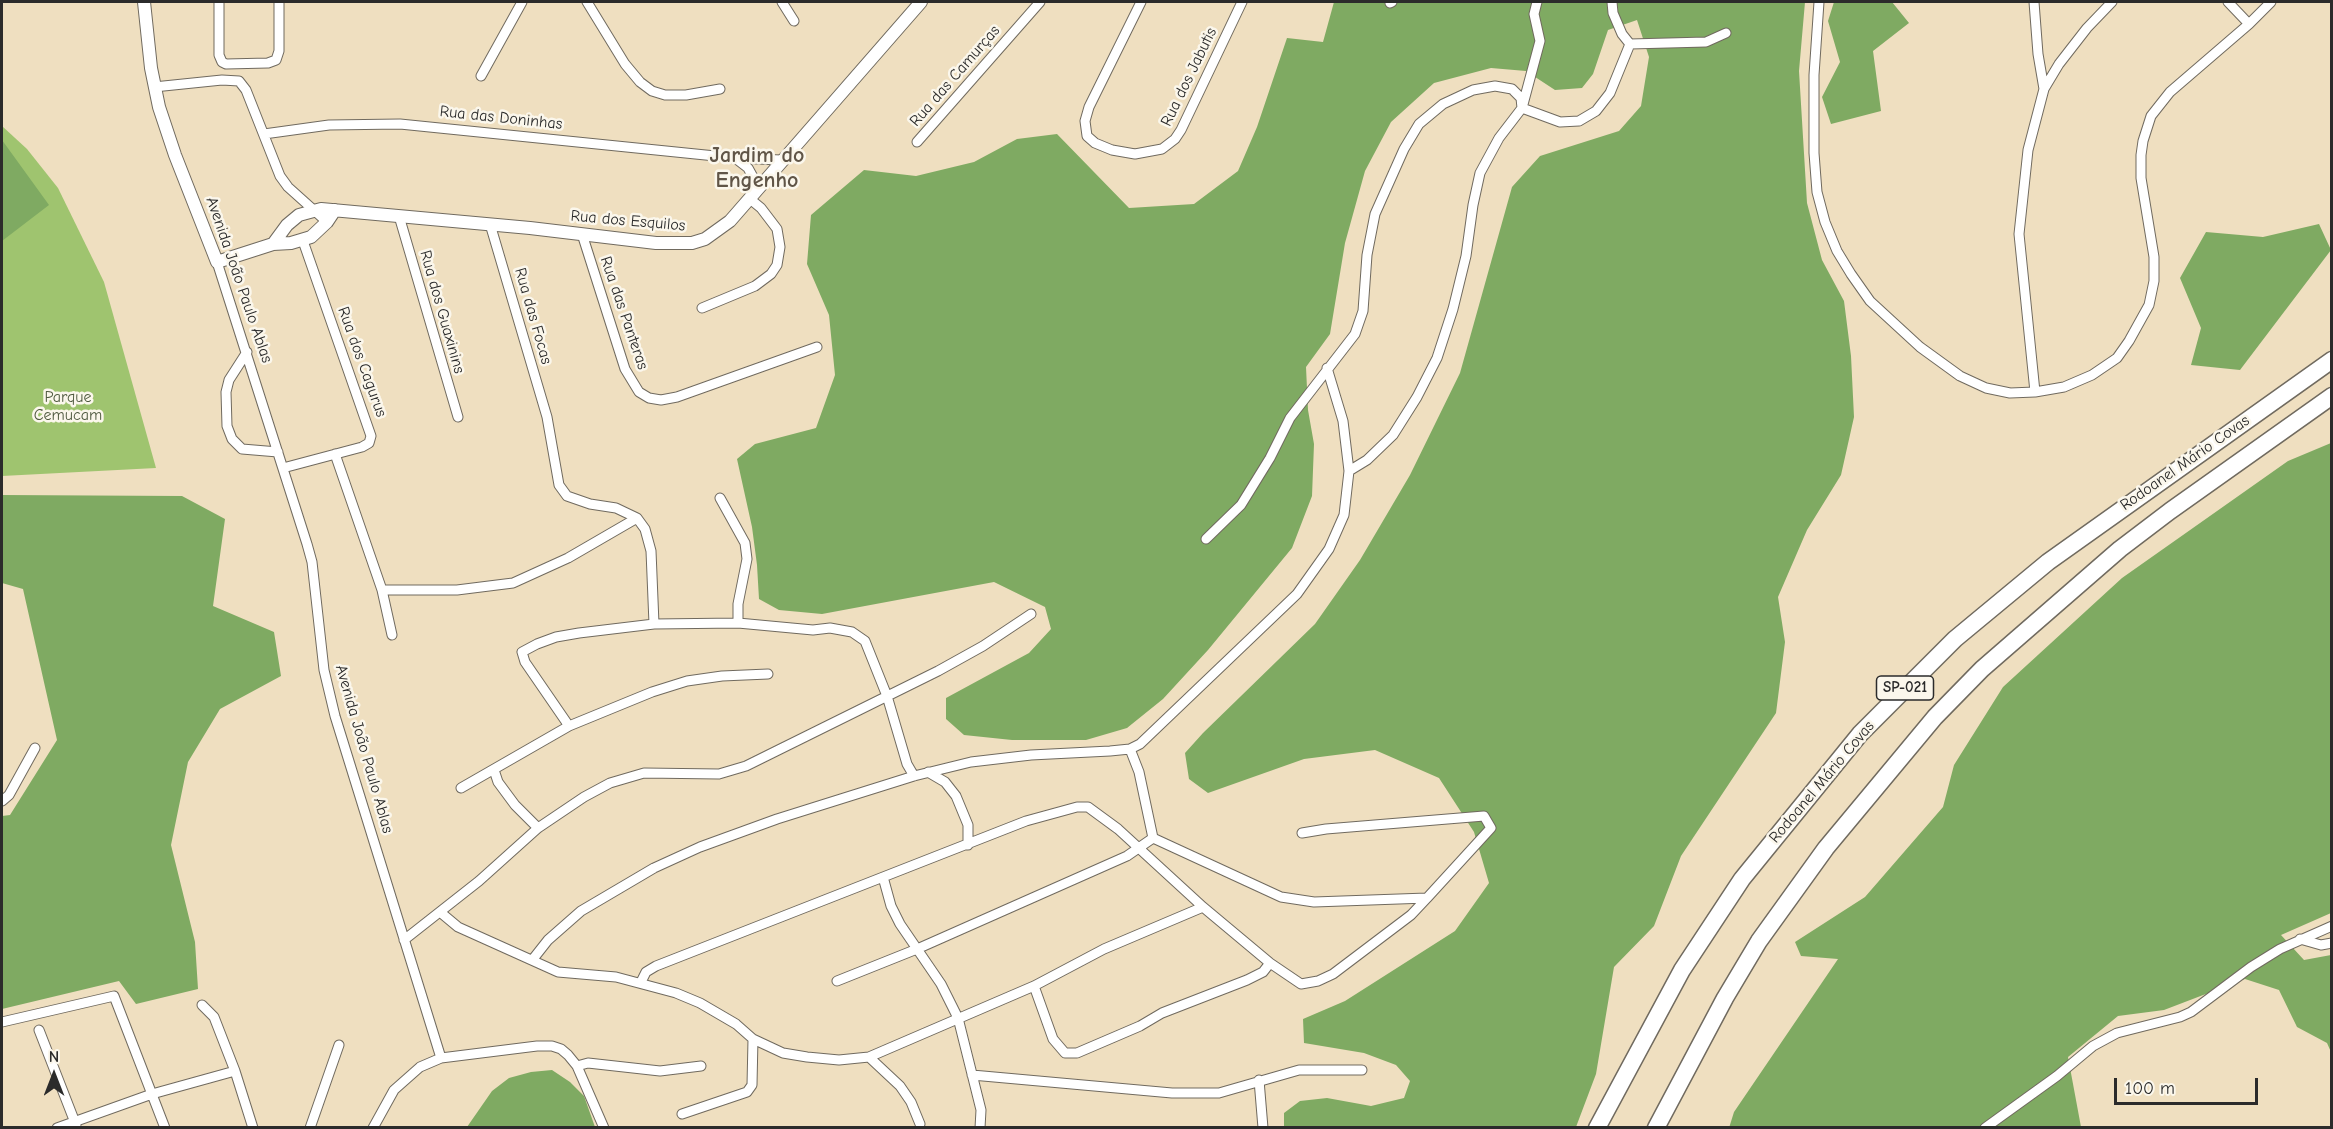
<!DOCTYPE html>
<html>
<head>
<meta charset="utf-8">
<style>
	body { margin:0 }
	#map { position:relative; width:2333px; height:1129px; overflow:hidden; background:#efdfc0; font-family:"Comic Neue",sans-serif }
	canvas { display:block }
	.frame { position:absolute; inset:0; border:3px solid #2b2b2b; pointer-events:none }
	.north { position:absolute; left:24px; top:1045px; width:60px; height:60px; -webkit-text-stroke:4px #fbf7ec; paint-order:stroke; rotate:0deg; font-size:16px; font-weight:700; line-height:24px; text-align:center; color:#2b2b2b }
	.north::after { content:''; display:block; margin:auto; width:21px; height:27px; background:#2b2b2b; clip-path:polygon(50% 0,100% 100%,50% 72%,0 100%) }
	.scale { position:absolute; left:2114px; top:1078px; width:144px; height:27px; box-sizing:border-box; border:3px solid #2b2b2b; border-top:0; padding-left:8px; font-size:18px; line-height:21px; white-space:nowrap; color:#2b2b2b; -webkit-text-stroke:4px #fbf7ec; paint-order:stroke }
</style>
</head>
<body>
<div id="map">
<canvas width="2333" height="1129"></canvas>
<div class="frame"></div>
<div class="north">N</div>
<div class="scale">100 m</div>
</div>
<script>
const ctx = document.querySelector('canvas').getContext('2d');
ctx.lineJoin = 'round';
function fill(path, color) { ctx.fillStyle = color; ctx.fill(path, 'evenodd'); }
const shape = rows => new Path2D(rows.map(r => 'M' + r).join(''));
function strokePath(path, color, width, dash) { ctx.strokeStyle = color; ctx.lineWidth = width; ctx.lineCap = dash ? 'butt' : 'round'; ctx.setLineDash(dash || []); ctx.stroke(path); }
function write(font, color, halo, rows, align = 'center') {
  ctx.font = font + ' "Comic Neue",sans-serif'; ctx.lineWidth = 5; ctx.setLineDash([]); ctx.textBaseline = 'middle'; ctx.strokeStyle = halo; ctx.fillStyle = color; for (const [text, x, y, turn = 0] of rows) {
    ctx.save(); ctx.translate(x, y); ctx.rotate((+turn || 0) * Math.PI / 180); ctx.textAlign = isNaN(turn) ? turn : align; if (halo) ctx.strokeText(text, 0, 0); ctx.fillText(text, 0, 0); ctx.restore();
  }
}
fill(shape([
	[2,126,27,149,58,188,104,282,156,468,2,476]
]), '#9fc46f');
fill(shape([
	[1334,2,1805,2,1799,71,1807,203,1822,260,1844,301,1851,356,1854,417,1841,475,1807,530,1778,597,1785,642,1776,713,1681,856,1654,926,1614,967,1596,1074,1576,1127,1284,1127,1284,1113,1300,1101,1327,1098,1371,1106,1404,1098,1410,1081,1396,1065,1364,1053,1304,1043,1303,1019,1345,1001,1455,931,1489,883,1474,832,1439,778,1375,750,1304,759,1208,793,1189,779,1185,753,1203,733,1315,624,1360,560,1410,475,1460,373,1512,187,1540,156,1619,131,1641,106,1649,57,1637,20,1608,30,1593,74,1582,88,1555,90,1526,71,1491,68,1434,83,1391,122,1365,171,1345,243,1330,334,1306,367,1308,410,1314,444,1312,496,1292,548,1208,650,1163,699,1127,728,1086,740,1012,740,964,735,946,719,946,698,1029,653,1051,629,1045,607,994,582,822,614,779,610,759,599,757,565,752,527,737,459,755,444,816,428,835,375,829,315,807,264,811,215,864,170,916,176,974,162,1017,139,1057,134,1129,208,1194,204,1238,171,1257,127,1287,38,1323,42],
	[1834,2,1892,2,1909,23,1873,51,1881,111,1831,124,1822,97,1840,62,1828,21],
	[2,140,49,205,2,241],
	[2319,224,2331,250,2240,370,2191,365,2201,328,2180,278,2206,232,2263,237],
	[2331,443,2331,913,2281,935,2304,960,2331,955,2331,1052,2327,1043,2297,1027,2279,990,2245,979,2164,1010,2118,1016,2068,1057,2081,1127,1729,1128,1734,1112,1838,959,1801,956,1795,942,1865,897,1943,807,1954,765,2003,687,2122,578,2288,461],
	[2,495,182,496,225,519,213,606,274,632,281,676,220,709,188,762,171,845,195,942,198,989,136,1004,119,981,2,1009,2,816,10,815,57,740,23,589,2,583],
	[552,1070,570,1082,584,1096,595,1127,467,1127,492,1091,509,1078,531,1072]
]), '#7faa62');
const minor = shape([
	[219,2,219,55,222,62,226,64,268,63,276,60,279,51,279,2],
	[587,2,625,64,640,82,652,91,665,95,686,95,720,89],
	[782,2,794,21],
	[1141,2,1089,107,1085,121,1087,136,1095,143,1112,150,1135,154,1162,149,1175,139,1181,130,1242,2],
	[1612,2,1613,13,1622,34,1630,44,1706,42,1726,33],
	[1819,2,1814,75,1814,153,1817,192,1825,222,1837,251,1851,274,1870,301,1920,347,1960,376,1986,388,2010,393,2035,392,2064,387,2092,375,2117,358,2129,341,2149,305,2154,281,2154,257,2141,178,2141,155,2143,141,2151,116,2170,92,2249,24,2271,2],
	[2034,2,2038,54,2044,89],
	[2228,2,2249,24],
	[1390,3,1392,2],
	[481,76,522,2],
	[154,87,222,80,239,81,246,90,280,176,288,187,327,222],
	[1522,108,1560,122,1579,121,1596,111,1610,93,1630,44],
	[264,134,329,125,400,124,735,158,781,160],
	[917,142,1040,2],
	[735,158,748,168,759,188],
	[399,216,458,417],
	[490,224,547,417,559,485,567,496,590,504,616,508,637,518,645,529,651,551,654,624],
	[582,234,625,369,639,392,649,398,661,400,677,397,817,347],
	[217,262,307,544,312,562,324,670,335,716,441,1058],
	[702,308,755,286,771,274,777,265,780,247,777,229,761,208,750,199],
	[247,352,229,380,226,392,227,426,232,439,242,449,278,452],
	[2035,392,2019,234,2028,150,2044,89,2059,64,2087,28,2112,2],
	[335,454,382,590,392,635],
	[283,468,362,447,369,443,371,436,303,241],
	[1349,471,1367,460,1393,435,1417,397,1437,358,1453,309,1466,256,1473,205,1480,173,1499,138,1522,108,1540,41,1534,14,1537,2],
	[720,498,745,543,747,559,738,604,738,623],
	[1206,539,1241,505,1270,458,1290,418,1355,334,1363,311,1367,255,1375,214,1404,149,1419,124,1443,104,1473,90,1495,86,1512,89,1521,98,1522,108],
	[382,590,457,590,513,583,568,558,637,518],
	[569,726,525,662,522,652,537,644,556,637,579,633,654,624,738,623,813,630,830,628,852,632,865,641,887,696,907,764,914,776],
	[1130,749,1139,772,1153,838,1281,897,1314,902,1427,898,1491,828,1484,816,1326,829,1302,833],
	[494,770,498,782,515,805,538,828],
	[928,772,945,782,956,796,968,825,968,845],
	[461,788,569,726,652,692,687,681,722,676,768,674],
	[2,801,9,795,35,748],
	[883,877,891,906,900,924,941,984,958,1018,981,1110,980,1128],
	[440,912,458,927,558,972,616,977,676,993,700,1003,736,1024,753,1039,783,1053,807,1057,839,1060,869,1057,1034,986,1104,949,1203,907],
	[2300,939,2321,945,2332,943],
	[404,940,479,881,538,828,584,797,610,783,644,773,719,774,746,766,938,671,983,646,1031,614],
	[533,959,548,940,581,911,654,868,700,847,777,819,914,776,971,762,1031,755,1110,751,1130,749,1140,744,1297,594,1329,549,1344,515,1349,471,1343,421,1327,368],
	[837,981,917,949,1127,856,1153,838],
	[641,982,646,972,656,966,1026,821,1077,807,1088,807,1118,829,1203,907,1270,963,1301,984,1318,981,1333,974,1411,915,1427,898],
	[1034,986,1053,1039,1065,1053,1077,1053,1140,1026,1162,1013,1247,980,1263,972,1270,963],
	[202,1005,214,1017,235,1071,253,1128],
	[2,1022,114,996,165,1128],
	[39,1030,76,1125],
	[869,1057,900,1086,911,1102,920,1124],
	[577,1066,588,1063,660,1071,701,1066],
	[972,1075,1172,1093,1219,1093,1299,1070,1362,1070],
	[1259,1080,1263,1128],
	[682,1114,747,1092,752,1085,753,1039],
	[57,1128,152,1094,235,1071],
	[310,1128,339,1045],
	[373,1128,394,1090,420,1067,441,1058,537,1046,552,1046,561,1049,568,1055,577,1066,604,1128],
	[1985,1128,2057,1076,2093,1046,2117,1033,2180,1017,2191,1012,2251,967,2280,949,2332,926]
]);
const tertiary = shape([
	[144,2,151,68,159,107,175,155,217,262,273,244,291,243,311,237,327,222,335,210],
	[273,244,287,225,299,215,321,209,530,228,656,243,692,243,705,239,730,221,921,2]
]);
const motorway = shape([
	[1597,1128,1682,970,1742,879,1860,734,1955,639,2048,562,2332,360],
	[1656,1128,1725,998,1759,941,1826,848,1935,717,1982,669,2120,549,2170,511,2332,396]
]);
strokePath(minor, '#706a5f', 11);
strokePath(tertiary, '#706a5f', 14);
strokePath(motorway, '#706a5f', 19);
strokePath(minor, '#fff', 9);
strokePath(tertiary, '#fff', 12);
strokePath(motorway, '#fff', 16);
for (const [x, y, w] of [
	[1905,688,57]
]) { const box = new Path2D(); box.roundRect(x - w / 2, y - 12, w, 24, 4.5); ctx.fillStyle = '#fbf7ec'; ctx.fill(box); strokePath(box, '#2b2b2b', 1.5); }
write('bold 15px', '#2b2b2b', null, [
	["SP-021",1905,688]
]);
write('16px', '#2b2b2b', '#fbf7ec', [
	["Rua das Camurças",955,76,-49],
	["Rua dos Jabutis",1189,77,-64],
	["Rua das Doninhas",501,118,6],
	["Rua dos Esquilos",628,221,5],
	["Avenida João Paulo Ablas",239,280,71],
	["Rua dos Guaxinins",442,312,74],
	["Rua das Panteras",624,313,71],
	["Rua das Focas",533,316,74],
	["Rua dos Cagurus",362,362,70],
	["Rodoanel Mário Covas",2185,463,-35],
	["Avenida João Paulo Ablas",364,749,74],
	["Rodoanel Mário Covas",1822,782,-50]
]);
write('16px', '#4e593f', '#fbf7ec', [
	["Parque",68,397],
	["Cemucam",68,415]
]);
write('bold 22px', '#605547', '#fbf7ec', [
	["Jardim do",757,156],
	["Engenho",757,181]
]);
</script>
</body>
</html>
